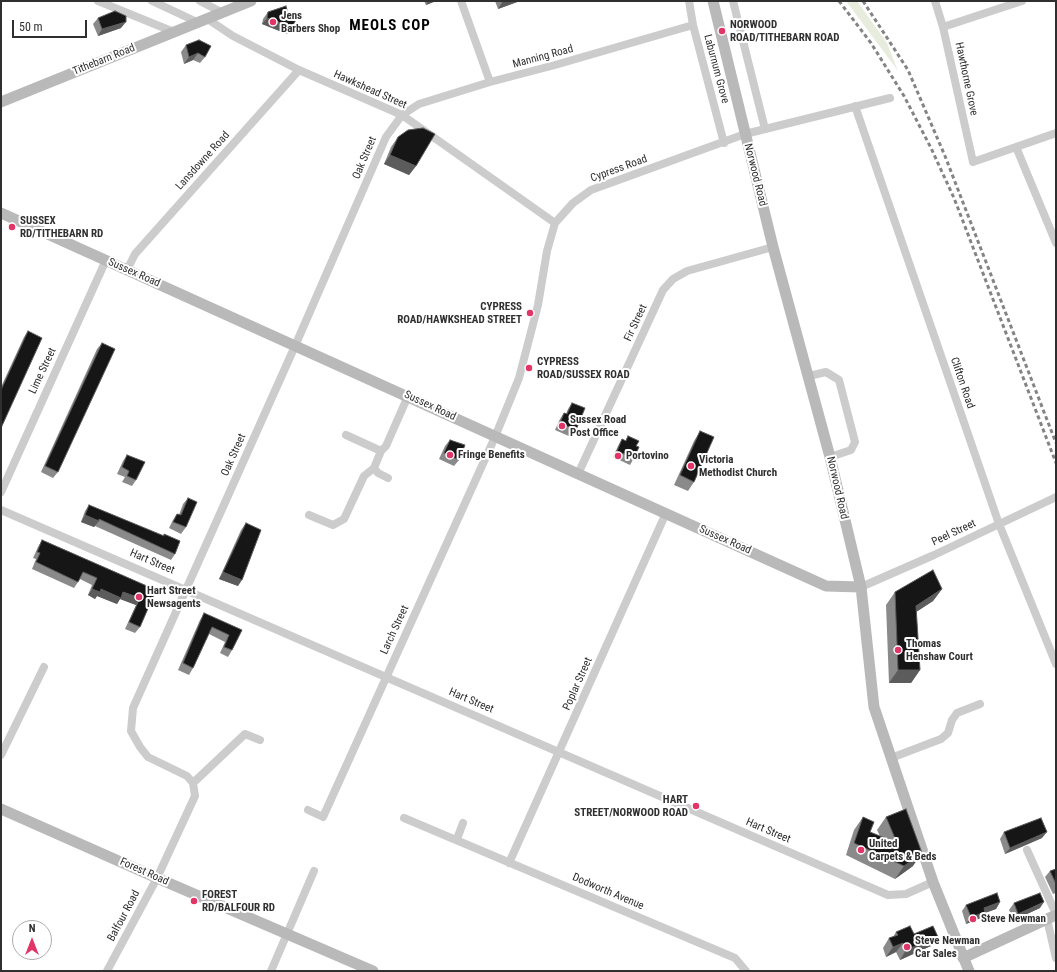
<!DOCTYPE html>
<html>
<head>
<meta charset="utf-8">
<style>
	body { margin:0 }
	#map { position:relative; width:1057px; height:972px; overflow:hidden; background:#fff; font-family:"Roboto Condensed",sans-serif }
	canvas { display:block }
	.frame { position:absolute; inset:0; border:2px solid #2f2f2f; pointer-events:none }
	.north { position:absolute; left:12px; top:920px; width:40px; height:40px; box-sizing:border-box; background:#fff; border:1px solid #acacac; border-radius:50%; rotate:0deg; font-size:11px; font-weight:700; line-height:16px; text-align:center; color:#2f2f2f }
	.north::after { content:''; display:block; margin:auto; width:14px; height:18px; background:#e23567; clip-path:polygon(50% 0,100% 100%,50% 72%,0 100%) }
	.scale { position:absolute; left:12px; top:20px; width:75px; height:18px; box-sizing:border-box; border:2px solid #2f2f2f; border-top:0; padding-left:5px; font-size:12px; line-height:14px; white-space:nowrap; color:#2f2f2f; -webkit-text-stroke:3px #fff; paint-order:stroke }
</style>
</head>
<body>
<div id="map">
<canvas width="1057" height="972"></canvas>
<div class="frame"></div>
<div class="north">N</div>
<div class="scale">50 m</div>
</div>
<script>
const ctx = document.querySelector('canvas').getContext('2d');
ctx.lineJoin = 'round';
function fill(path, color) { ctx.fillStyle = color; ctx.fill(path, 'evenodd'); }
const shape = rows => new Path2D(rows.map(r => 'M' + r).join(''));
function strokePath(path, color, width, dash) { ctx.strokeStyle = color; ctx.lineWidth = width; ctx.lineCap = dash ? 'butt' : 'round'; ctx.setLineDash(dash || []); ctx.stroke(path); }
function write(font, color, halo, rows, align = 'center') {
  ctx.font = font + ' "Roboto Condensed",sans-serif'; ctx.lineWidth = 4; ctx.setLineDash([]); ctx.textBaseline = 'middle'; ctx.strokeStyle = halo; ctx.fillStyle = color; for (const [text, x, y, turn = 0] of rows) {
    ctx.save(); ctx.translate(x, y); ctx.rotate((+turn || 0) * Math.PI / 180); ctx.textAlign = isNaN(turn) ? turn : align; if (halo) ctx.strokeText(text, 0, 0); ctx.fillText(text, 0, 0); ctx.restore();
  }
}
fill(shape([
	[846,1,857,1,887,43,898,71]
]), '#e8ecdd');
strokePath(shape([
	[98,1,174,32],
	[152,1,197,22],
	[200,1,221,12],
	[461,1,490,82],
	[689,1,693,25,724,143],
	[733,1,765,129],
	[935,1,943,27,973,162,1056,133],
	[206,18,233,36,299,70,402,115,555,223],
	[943,27,1022,1],
	[855,106,999,524,1056,664],
	[1016,147,1056,243],
	[127,270,135,254,299,70],
	[809,376,826,372,839,380,855,442,851,450,830,457],
	[346,435,381,451],
	[374,468,378,473,388,478],
	[578,474,663,290,673,279,687,271,773,247],
	[1,492,106,260],
	[1,510,888,895,906,894,933,882],
	[309,515,333,525,344,519,364,476,374,468,381,451,386,446,408,396],
	[861,587,934,555,1056,497],
	[1,755,44,667],
	[891,758,941,739,948,733,952,720,957,713,980,704],
	[193,783,187,776,148,757,140,747,131,731,133,708,295,346,386,137,402,115,419,104,490,82,555,65,693,25],
	[193,783,245,734,260,740],
	[308,810,323,817,495,437,519,378,538,305,547,251,555,223,573,203,591,190,745,134,890,98],
	[404,818,735,958,746,971],
	[457,839,463,823],
	[1027,850,1056,914],
	[509,863,666,513],
	[1047,919,1056,958],
	[107,971,157,878,195,796,193,783],
	[271,971,314,871]
]), '#ccc', 8);
strokePath(shape([
	[713,1,773,247,830,457,861,587,874,707,933,882,969,971],
	[1,102,251,1],
	[1,213,826,586,861,587],
	[1,809,157,878,373,971],
	[963,958,1056,915]
]), '#b9b9b9', 11);
strokePath(shape([
	[839,1,871,43,904,96,931,148,954,198,1056,463],
	[863,1,908,70,945,156,1056,443]
]), '#848484', 3, [4, 3]);
fill(shape([
	[424,1,436,1,426,5],
	[495,1,520,1,498,9],
	[268,12,287,34,262,24,263,19],
	[98,18,121,28,98,36,93,24],
	[186,45,205,57,200,63,193,60,184,64,181,52],
	[398,137,416,166,409,175,384,164,391,147],
	[28,331,1,428,1,387,24,337],
	[102,343,58,472,53,478,41,472,97,349],
	[572,403,576,430,571,437,555,430,560,419,564,413,566,414,568,409],
	[700,431,694,482,688,491,674,485,694,441],
	[628,436,636,446,634,458,630,465,613,457,618,446,622,439,625,441],
	[450,440,459,460,454,466,439,459,445,446],
	[127,455,136,480,132,486,122,482,125,477,117,474,123,461],
	[188,498,186,527,181,534,169,528,173,520,177,514,179,515,183,504],
	[89,505,163,536,164,534,175,554,171,560,95,526,94,527,81,522,85,511],
	[246,523,238,586,219,579,241,530],
	[42,540,156,590,140,627,135,633,125,629,136,605,120,599,117,604,97,596,95,599,88,595,92,585,80,579,74,588,32,569,36,559,33,558,38,547],
	[942,589,933,601,916,612,920,670,911,683,889,683,886,605,895,592],
	[204,613,242,630,232,650,228,657,220,653,225,642,209,634,193,668,189,675,178,670,200,620],
	[863,817,870,832,880,836,877,830,886,817,913,866,895,879,846,855,854,830],
	[1004,832,1042,838,1005,854,1000,839],
	[1056,869,1056,893,1053,894,1045,877,1050,871],
	[1000,902,996,909,985,913,981,918,966,924,962,911,966,905],
	[1014,903,1040,908,1014,920,1009,910],
	[896,932,914,934,938,937,931,946,900,960,896,952,886,957,883,948,889,938,893,937]
]), '#8a8a8a');
fill(shape([
	[428,1,436,1,426,5],
	[503,1,520,1,498,9],
	[267,18,292,27,287,34,262,24],
	[126,22,121,28,98,36,102,29],
	[198,53,193,60,184,64,189,57],
	[390,155,416,166,409,175,384,164],
	[85,515,99,521,94,527,81,522],
	[223,572,242,580,238,586,219,579],
	[92,589,101,589,123,592,140,598,136,605,120,599,117,604,97,596,95,599,88,595],
	[942,589,933,601,907,618,916,606],
	[898,670,920,670,911,683,889,683],
	[1047,832,1042,838,1005,854,1010,848],
	[922,853,913,866,895,879,904,866],
	[1000,902,996,909,985,913,981,918,966,924,971,917,984,908],
	[1044,902,1040,908,1014,920,1018,914],
	[938,937,931,946,900,960,906,950],
	[903,943,896,952,886,957,893,947]
]), '#5c5c5c');
const building = shape([
	[286,6,288,14,297,18,292,27,267,18,268,12,286,6],
	[115,11,126,16,126,22,102,29,98,18,115,11],
	[199,40,211,46,205,57,198,53,189,57,186,45,199,40],
	[423,128,435,134,416,166,390,155,398,137,408,130,423,128],
	[28,331,42,338,1,428,1,390,28,331],
	[102,343,115,349,58,472,45,466,102,343],
	[572,403,585,408,576,430,560,423,564,413,567,414,572,403],
	[700,431,714,437,694,482,680,475,700,431],
	[628,436,639,441,636,446,639,447,634,458,617,451,622,439,626,441,628,436],
	[450,440,465,445,459,460,444,453,450,440],
	[127,455,145,462,136,480,127,476,129,471,122,467,127,455],
	[188,498,197,502,186,527,173,522,177,514,181,515,188,498],
	[89,505,164,536,164,534,180,541,175,554,99,519,99,521,85,515,89,505],
	[246,523,261,530,242,580,223,572,246,523],
	[42,540,156,590,140,627,129,622,140,598,123,592,121,598,101,589,100,592,92,589,97,578,83,572,78,582,36,562,40,553,37,552,42,540],
	[933,570,942,589,916,606,920,670,898,670,895,592,933,570],
	[204,613,242,630,232,650,224,647,229,635,212,627,193,668,183,663,204,613],
	[906,809,922,853,904,866,854,843,863,817,874,822,870,832,897,843,886,817,906,809],
	[1041,818,1047,832,1010,848,1004,832,1041,818],
	[1056,869,1056,884,1050,871,1056,869],
	[997,893,1000,902,984,908,985,912,971,917,966,905,997,893],
	[1040,893,1044,902,1018,914,1014,903,1040,893],
	[910,926,914,934,933,926,938,937,906,950,903,943,893,947,889,938,898,935,896,932,910,926]
]);
fill(building, '#161616');
strokePath(building, '#5c5c5c', 1);
for (const [x, y, r, color] of [
	[273,22,4,"#e23567"],
	[722,31,4,"#e23567"],
	[12,227,4,"#e23567"],
	[530,313,4,"#e23567"],
	[529,368,4,"#e23567"],
	[562,426,4,"#e23567"],
	[450,455,4,"#e23567"],
	[618,456,4,"#e23567"],
	[691,466,4,"#e23567"],
	[139,597,4,"#e23567"],
	[898,650,4,"#e23567"],
	[696,806,4,"#e23567"],
	[861,850,4,"#e23567"],
	[194,901,4,"#e23567"],
	[973,919,4,"#e23567"],
	[907,947,4,"#e23567"]
]) { const dot = new Path2D(); dot.arc(x, y, r, 0, 2 * Math.PI); ctx.fillStyle = color; ctx.fill(dot); strokePath(dot, '#fff', 1.5); }
write('bold 11px', '#2f2f2f', '#fff', [
	["Jens",281,16],
	["Barbers Shop",281,29],
	["NORWOOD",730,25],
	["ROAD/TITHEBARN ROAD",730,38],
	["SUSSEX",20,221],
	["RD/TITHEBARN RD",20,234],
	["CYPRESS",522,307,"right"],
	["ROAD/HAWKSHEAD STREET",522,320,"right"],
	["CYPRESS",537,362],
	["ROAD/SUSSEX ROAD",537,375],
	["Sussex Road",570,420],
	["Post Office",570,433],
	["Fringe Benefits",458,455],
	["Portovino",626,456],
	["Victoria",699,460],
	["Methodist Church",699,473],
	["Hart Street",147,591],
	["Newsagents",147,604],
	["Thomas",906,644],
	["Henshaw Court",906,657],
	["HART",688,800,"right"],
	["STREET/NORWOOD ROAD",688,813,"right"],
	["United",869,844],
	["Carpets & Beds",869,857],
	["FOREST",202,895],
	["RD/BALFOUR RD",202,908],
	["Steve Newman",981,919],
	["Steve Newman",915,941],
	["Car Sales",915,954]
], 'left');
write('11px', '#2f2f2f', '#fff', [
	["Manning Road",543,57,-15],
	["Tithebarn Road",104,60,-22],
	["Laburnum Grove",716,69,75],
	["Hawthorne Grove",966,79,78],
	["Hawkshead Street",370,90,24],
	["Oak Street",365,158,-67],
	["Lansdowne Road",203,161,-48],
	["Cypress Road",619,169,-20],
	["Norwood Road",755,175,76],
	["Sussex Road",134,273,24],
	["Fir Street",636,323,-65],
	["Lime Street",43,371,-65],
	["Clifton Road",962,383,71],
	["Sussex Road",430,406,25],
	["Oak Street",234,455,-66],
	["Norwood Road",837,488,77],
	["Peel Street",954,533,-25],
	["Sussex Road",725,540,24],
	["Hart Street",152,562,23],
	["Larch Street",395,630,-65],
	["Poplar Street",578,684,-66],
	["Hart Street",471,701,23],
	["Hart Street",768,831,23],
	["Forest Road",144,872,24],
	["Dodworth Avenue",608,892,23],
	["Balfour Road",124,916,-62]
]);
ctx.letterSpacing = '1px';
write('bold 15px', '#000', '#fff', [
	["MEOLS COP",390,26]
]);
ctx.letterSpacing = '0px';
</script>
</body>
</html>
